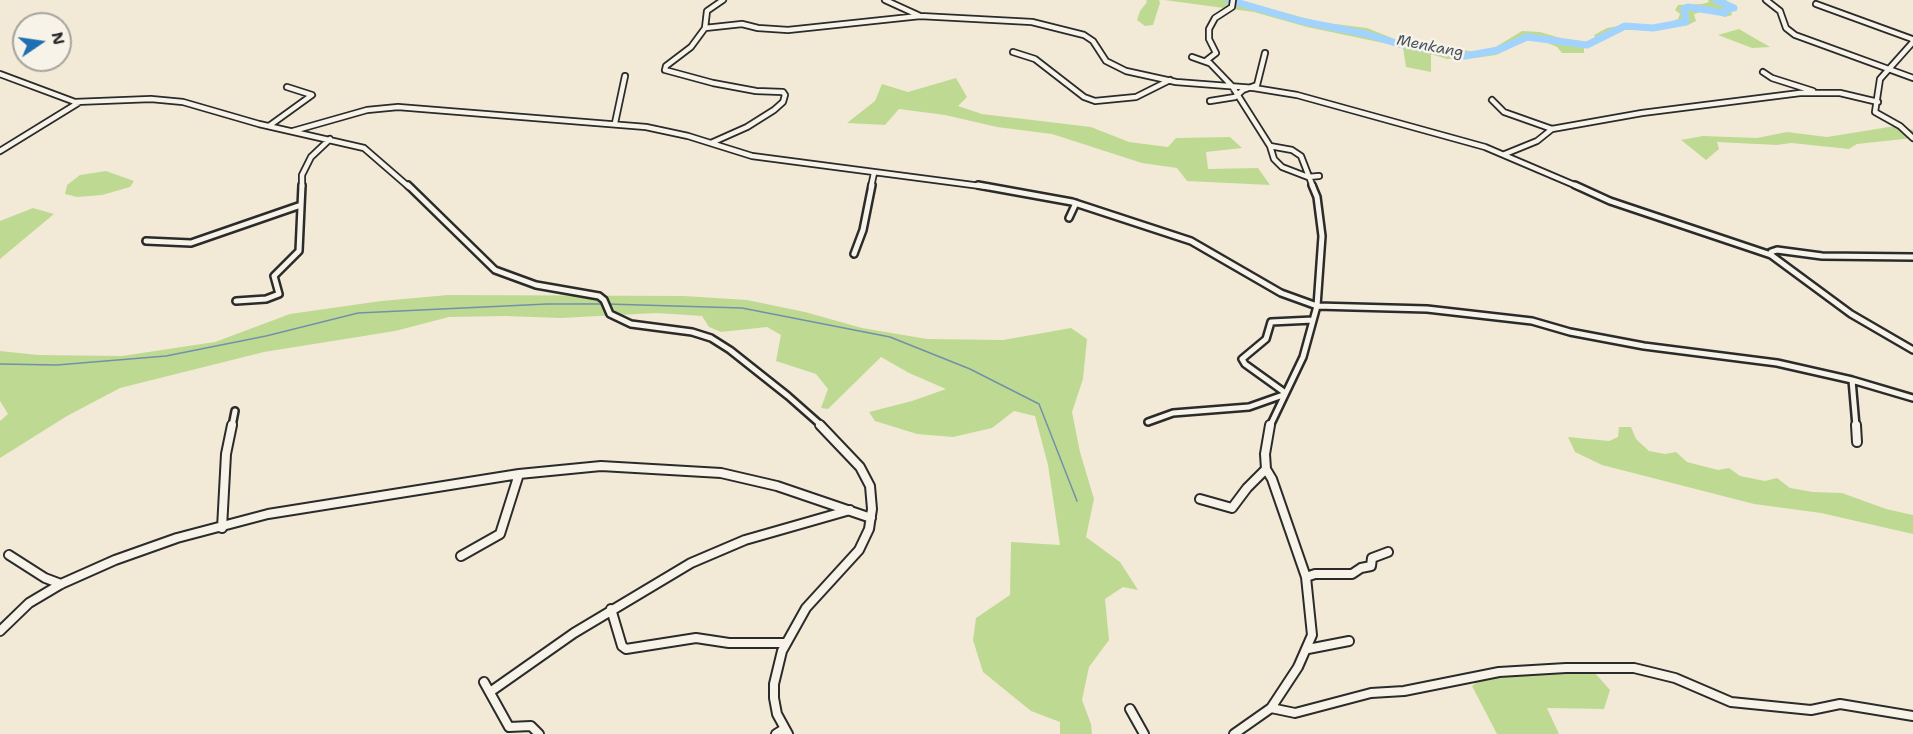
<!DOCTYPE html>
<html>
<head>
<meta charset="utf-8">
<style>
	body { margin:0 }
	#map { position:relative; width:1913px; height:734px; overflow:hidden; background:#f2ead7; font-family:"Shantell Sans",sans-serif }
	canvas { display:block }
	.north { position:absolute; left:12px; top:12px; width:60px; height:60px; box-sizing:border-box; background:#f7f3e8; border:2px solid #a5a39c; border-radius:50%; rotate:77deg; font-size:16px; font-weight:700; line-height:24px; text-align:center; color:#2b2b2b }
	.north::after { content:''; display:block; margin:auto; width:21px; height:27px; background:#1f6fb2; clip-path:polygon(50% 0,100% 100%,50% 72%,0 100%) }
</style>
</head>
<body>
<div id="map">
<canvas width="1913" height="734"></canvas>
<div class="north">N</div>
</div>
<script>
const ctx = document.querySelector('canvas').getContext('2d');
ctx.lineJoin = 'round';
function fill(path, color) { ctx.fillStyle = color; ctx.fill(path, 'evenodd'); }
const shape = rows => new Path2D(rows.map(r => 'M' + r).join(''));
function strokePath(path, color, width, dash) { ctx.strokeStyle = color; ctx.lineWidth = width; ctx.lineCap = dash ? 'butt' : 'round'; ctx.setLineDash(dash || []); ctx.stroke(path); }
function write(font, color, halo, rows, align = 'center') {
  ctx.font = font + ' "Shantell Sans",sans-serif'; ctx.lineWidth = 5; ctx.setLineDash([]); ctx.textBaseline = 'middle'; ctx.strokeStyle = halo; ctx.fillStyle = color; for (const [text, x, y, turn = 0] of rows) {
    ctx.save(); ctx.translate(x, y); ctx.rotate((+turn || 0) * Math.PI / 180); ctx.textAlign = isNaN(turn) ? turn : align; if (halo) ctx.strokeText(text, 0, 0); ctx.fillText(text, 0, 0); ctx.restore();
  }
}
fill(shape([
	[1146,0,1159,0,1160,3,1153,25,1145,26,1137,20,1140,11,1147,2],
	[1164,0,1239,0,1319,22,1367,28,1397,40,1434,47,1439,44,1477,53,1494,48,1522,31,1540,32,1584,45,1584,53,1562,53,1557,47,1538,39,1525,41,1496,55,1475,58,1447,59,1431,54,1431,72,1406,67,1403,48,1393,45,1307,27,1254,12],
	[1708,0,1726,0,1737,9,1731,10,1732,15,1725,17,1705,11,1694,14,1696,21,1688,25,1661,30,1622,30,1604,40,1597,40,1594,35,1607,28,1625,25,1661,25,1678,19,1680,14,1675,10,1678,5,1702,4,1709,2],
	[1739,29,1756,39,1770,47,1752,48,1718,35],
	[956,78,967,97,958,106,982,114,1091,127,1129,142,1168,147,1176,138,1230,137,1242,148,1206,152,1208,169,1258,168,1270,185,1187,181,1177,168,1142,163,1052,134,997,127,945,115,899,109,885,125,847,123,875,101,882,84,908,92],
	[1895,126,1913,130,1913,138,1857,144,1849,149,1791,143,1777,145,1717,142,1719,149,1706,160,1681,140,1703,136,1757,138,1787,132,1827,137],
	[106,171,134,181,130,187,102,195,77,197,65,194,67,185,80,175],
	[33,208,54,214,0,259,0,221],
	[448,295,684,296,747,300,805,312,862,328,927,339,1003,340,1071,328,1087,339,1083,379,1072,412,1080,452,1094,499,1086,537,1120,562,1138,590,1123,587,1105,599,1109,640,1089,667,1082,700,1091,724,1092,734,1060,734,1060,722,1031,711,983,672,973,640,976,618,1010,595,1011,542,1060,545,1048,465,1035,416,1014,411,992,428,953,437,917,434,875,421,869,412,912,401,946,389,909,373,881,357,828,409,821,408,828,389,816,374,776,361,781,335,767,327,721,332,709,327,702,316,656,313,561,318,505,316,449,317,395,331,264,352,120,388,67,416,0,458,0,421,8,414,0,401,0,351,38,355,122,356,215,342,290,314,381,301],
	[1619,427,1631,427,1636,439,1649,451,1665,454,1676,452,1687,462,1718,470,1729,468,1740,476,1765,481,1777,478,1790,488,1813,492,1842,493,1886,509,1913,515,1913,534,1821,513,1754,504,1602,465,1575,452,1568,437,1609,441,1618,437],
	[1587,664,1610,690,1604,709,1547,708,1559,734,1497,734,1472,686,1492,670]
]), '#beda92');
strokePath(shape([
	[607,304,742,308,890,337,970,369,1039,404,1077,501],
	[0,364,57,365,166,356,266,336,358,313,547,304,603,304]
]), '#7290aa', 1.5);
strokePath(shape([
	[1229,0,1301,21,1366,34,1399,44,1465,56,1498,50,1527,37,1587,45,1625,26,1653,28,1686,22,1684,9,1688,7,1725,13,1727,9,1734,8,1716,0]
]), '#a1d3fe', 7);
const minorFar2 = shape([
	[723,0,707,11,705,28,742,24,758,28,788,30,920,16,1032,22,1084,35,1093,41,1106,61,1126,71,1176,82,1254,88,1297,95,1485,147,1579,187],
	[885,0,920,16],
	[1233,0,1232,7,1215,18,1209,29,1209,39,1216,53,1207,60,1232,86,1270,146,1292,150,1301,156,1313,187],
	[1766,0,1780,11,1786,28,1795,35,1913,78],
	[1816,4,1912,39,1913,42,1880,79,1875,112,1900,126,1913,138],
	[705,28,691,47,666,66,665,70,713,83,756,91,783,92,785,95,783,102,774,110,747,127,711,143],
	[1013,52,1035,59,1084,97,1095,101,1136,97,1170,80],
	[1192,57,1209,63],
	[1763,72,1772,78,1813,91],
	[0,74,75,102,151,99,183,102,259,124,364,148,409,187],
	[1492,100,1504,112,1552,129,1642,113,1800,93,1840,93,1878,102],
	[1210,101,1235,97,1243,90,1257,85,1265,53],
	[615,123,625,76],
	[269,126,312,95,287,87],
	[293,131,367,110,398,107,646,127,688,136,752,156,988,187],
	[1270,146,1274,159,1282,167,1308,177,1319,176],
	[0,151,78,103],
	[1505,154,1537,141,1552,129],
	[302,187,302,175,311,157,330,139],
	[871,187,874,173]
]);
const minorFar1 = shape([
	[408,185,495,270,536,285,599,296,604,300,610,314,631,324,692,332,711,338,730,350,788,396,822,426],
	[978,185,1072,202,1191,241,1281,293,1317,306,1427,309,1532,321,1570,332,1644,346,1777,363,1852,380,1913,398],
	[1575,185,1610,201,1771,255,1851,314,1913,350],
	[1069,218,1076,203],
	[146,241,191,243,301,205],
	[854,254,863,230,872,185],
	[1771,255,1771,252,1777,250,1822,256,1913,257],
	[236,301,266,299,279,294,274,276,299,251,302,185],
	[1852,380,1856,426],
	[1284,392,1245,364,1242,359,1266,339,1271,322,1313,320],
	[1148,422,1173,413,1249,407,1283,395],
	[232,426,235,411],
	[1270,426,1303,357,1317,306,1322,236,1317,197,1312,185]
]);
const minor = shape([
	[1856,425,1857,442],
	[1200,499,1232,508,1247,488,1266,469],
	[222,528,226,454,232,425],
	[9,555,45,578,61,584],
	[461,556,500,534,519,474],
	[1306,577,1315,574,1352,574,1361,568,1371,566,1372,558,1388,552],
	[611,609,622,646,626,649,696,638,729,643,786,643],
	[0,631,29,603,61,584,115,560,177,538,268,514,519,474,601,466,721,473,777,486,871,518],
	[1308,649,1349,641],
	[484,682,509,727,531,726,539,734],
	[490,692,574,633,691,563,745,540,850,510],
	[1271,708,1295,713,1371,693,1404,691,1499,672,1566,668,1634,668,1675,678,1731,702,1811,710,1840,704,1913,716],
	[1130,709,1144,734],
	[776,734,784,729],
	[788,734,777,714,774,698,774,684,782,651,806,608,859,550,869,529,872,509,870,486,860,467,820,425],
	[1234,734,1271,708,1298,667,1312,635,1306,577,1272,479,1266,469,1265,454,1270,425]
]);
strokePath(minorFar2, '#2b2b2b', 8);
strokePath(minorFar1, '#2b2b2b', 10);
strokePath(minor, '#2b2b2b', 12);
strokePath(minorFar2, '#f7f3e8', 4.5);
strokePath(minorFar1, '#f7f3e8', 5);
strokePath(minor, '#f7f3e8', 8);
write('italic 15px', '#485560', '#f7f3e8', [
	["Menkang",1430,47,11]
]);
</script>
</body>
</html>
